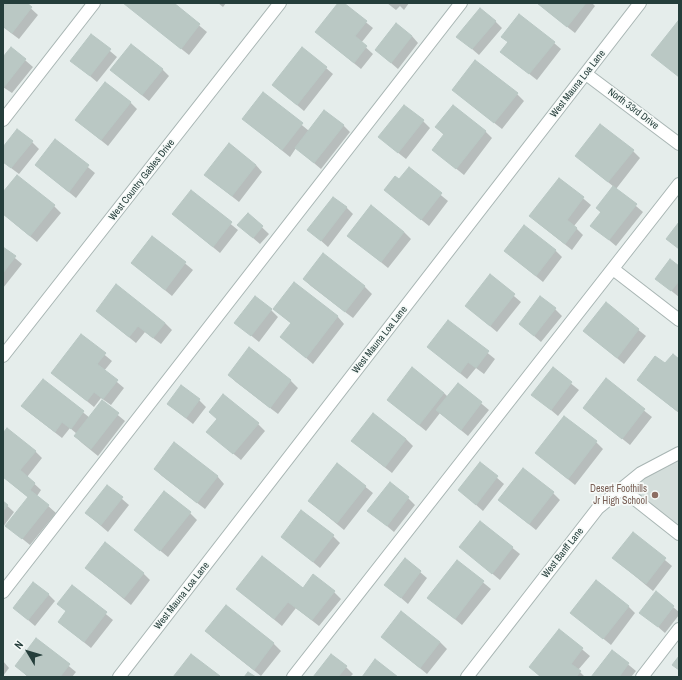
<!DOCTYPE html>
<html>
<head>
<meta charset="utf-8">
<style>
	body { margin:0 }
	#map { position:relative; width:682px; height:680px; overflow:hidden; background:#e5edeb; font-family:"Archivo Narrow",sans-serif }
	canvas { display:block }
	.frame { position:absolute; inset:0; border:4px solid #253e3b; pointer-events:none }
	.north { position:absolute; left:8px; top:632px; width:40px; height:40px; -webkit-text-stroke:3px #f6faf8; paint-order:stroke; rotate:308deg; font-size:11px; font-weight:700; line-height:16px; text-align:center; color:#253e3b }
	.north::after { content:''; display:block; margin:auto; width:14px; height:18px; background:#253e3b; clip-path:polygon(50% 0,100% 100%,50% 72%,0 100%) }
</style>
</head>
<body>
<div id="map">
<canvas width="682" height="680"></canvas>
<div class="frame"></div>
<div class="north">N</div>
</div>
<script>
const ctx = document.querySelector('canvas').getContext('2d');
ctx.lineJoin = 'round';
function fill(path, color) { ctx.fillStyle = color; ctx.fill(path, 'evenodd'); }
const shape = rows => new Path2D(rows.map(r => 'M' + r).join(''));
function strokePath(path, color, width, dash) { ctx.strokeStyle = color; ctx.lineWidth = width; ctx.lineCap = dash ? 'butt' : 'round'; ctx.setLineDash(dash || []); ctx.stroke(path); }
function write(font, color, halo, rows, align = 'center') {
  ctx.font = font + ' "Archivo Narrow",sans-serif'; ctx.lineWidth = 3.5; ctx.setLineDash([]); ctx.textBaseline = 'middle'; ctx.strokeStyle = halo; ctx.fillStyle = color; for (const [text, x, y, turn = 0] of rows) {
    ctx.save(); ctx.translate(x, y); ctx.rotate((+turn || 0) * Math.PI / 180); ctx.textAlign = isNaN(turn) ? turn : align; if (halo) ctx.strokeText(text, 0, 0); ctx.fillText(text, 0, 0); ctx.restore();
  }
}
fill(shape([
	[679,453,679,534,622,489]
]), '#d3ddda');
fill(shape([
	[3,3,25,3,38,15,19,39,3,27],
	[124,3,172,3,207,32,189,55],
	[218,3,226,3,223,7],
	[339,3,342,3,373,28,361,43,373,54,361,69,316,32],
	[387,3,409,3,404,10,400,6,396,10],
	[537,3,592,3,595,6,575,33],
	[495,21,502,28,479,55,458,37],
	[91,35,117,57,97,82,72,61],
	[412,36,418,43,398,69,376,50],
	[554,43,561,49,537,80,509,58],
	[11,48,33,67,12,93,3,87,3,59],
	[326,68,333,74,304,111,273,85],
	[162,69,169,76,149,101,111,70],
	[453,89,517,94,524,101,502,129,460,96],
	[263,93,309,131,343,125,350,132,321,169,296,148,290,157,243,119],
	[130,102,137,109,108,146,76,120],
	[423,121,430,128,406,159,387,144],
	[436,127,485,131,492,138,464,175,433,150,444,135],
	[55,140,95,173,76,198,36,165],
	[32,142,39,149,19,174,3,162,3,148],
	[633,151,640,158,616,189,643,212,616,246,591,225,601,213,597,208,614,187,576,156],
	[256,165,262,172,239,202,205,175],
	[409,169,448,201,429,226,385,190,399,181],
	[560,179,591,205,574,226,583,235,572,250,538,223],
	[191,192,238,230,220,253,173,214],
	[3,193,54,206,61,213,37,242,3,214],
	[346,207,353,214,328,247,309,230],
	[248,214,269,234,260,244,246,232],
	[404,232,411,239,388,268,348,235],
	[153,237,193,270,172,296,132,263],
	[3,248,22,264,3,288],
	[555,250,562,257,543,282,505,251],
	[323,255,365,287,372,294,353,318,311,286,304,279],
	[679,267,679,297,664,285],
	[490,276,521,302,497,332,466,306],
	[295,284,338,317,344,324,313,364,282,337,292,324,274,309],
	[606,304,646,336,624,364,584,331],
	[555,309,562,316,541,342,520,324],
	[271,310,278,317,259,342,243,329],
	[97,311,165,323,172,330,161,344,145,332,136,343],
	[448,321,495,359,484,374,476,368,467,379,428,347],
	[82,336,112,361,104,371,124,388,111,405,101,398,94,407,53,373],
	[250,349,291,381,298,388,278,414,236,382,229,375],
	[679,360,679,413,638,380,665,365],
	[553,369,579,390,558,416,533,395],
	[43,380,90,418,102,402,125,421,98,456,82,443,75,436,77,434,70,428,62,438,30,413],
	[606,380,652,417,630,445,584,408],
	[458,384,489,410,468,436,440,413,426,431,388,400,444,393,448,397],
	[181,387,199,400,206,407,193,424,168,404],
	[373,414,406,439,413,446,392,473,360,448,353,441],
	[218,419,258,424,265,431,241,460,207,432],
	[3,434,35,451,42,458,27,477,41,490,37,496,56,513,30,545,14,532,29,498,3,477],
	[596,442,603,449,575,485,536,453],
	[175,444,218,477,224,484,205,509,162,476,155,469],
	[480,463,504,484,483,511,459,490],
	[337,464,373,493,344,530,309,501],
	[107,486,129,505,108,532,86,513],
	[553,493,560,500,536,530,499,500],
	[408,498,415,505,394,532,369,511],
	[3,502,14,512,3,527],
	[190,513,197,520,168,557,135,530],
	[480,522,520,554,500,580,460,547],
	[633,533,672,566,653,591,613,558],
	[282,536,333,536,340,543,320,568],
	[457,561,491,589,462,625,429,598],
	[86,568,143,573,150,580,131,605],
	[420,572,427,578,408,604,386,585],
	[72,586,113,620,91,648,59,622,67,612,59,604],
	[237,589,303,590,334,592,341,599,319,626,296,608,282,626],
	[656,593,679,612,679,615,665,633,641,612],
	[48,594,55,601,35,626,14,608],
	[226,606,274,644,281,651,261,676,213,638,206,631],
	[628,606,635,613,611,645,571,612],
	[559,630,590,656,578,670,585,677,541,677,530,667],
	[382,637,440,642,447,649,427,674],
	[37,640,76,672,72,677,28,677,16,666],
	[612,651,636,671,631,677,592,677],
	[3,661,9,668,3,676],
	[346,667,353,674,350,677,314,677]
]), '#0003');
const building = shape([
	[3,3,27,3,32,7,12,33,3,26,3,3],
	[123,3,174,3,200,24,181,49,123,3],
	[338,3,344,3,367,21,355,36,367,46,354,63,315,32,338,3],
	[537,3,586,3,567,27,537,3],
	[480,8,496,21,472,49,456,37,480,8],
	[519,14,555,42,529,74,500,52,508,42,501,37,519,14],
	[678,21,679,21,679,77,651,55,678,21],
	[396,23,412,36,391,63,375,50,396,23],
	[91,34,111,49,90,76,70,61,91,34],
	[131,44,163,69,142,95,110,70,131,44],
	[11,47,26,59,4,87,3,86,3,57,11,47],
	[302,47,327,67,297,105,272,85,302,47],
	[475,60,518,93,494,123,452,90,475,60],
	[105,82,131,102,101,140,75,120,105,82],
	[263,92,303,123,282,150,242,119,263,92],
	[404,105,424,120,398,153,378,137,404,105],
	[453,105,486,131,456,169,432,150,444,134,435,127,453,105],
	[324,110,344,125,314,163,295,148,324,110],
	[600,124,634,150,608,182,575,156,600,124],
	[17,129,33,141,11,168,3,162,3,147,17,129],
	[55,139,89,165,69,192,35,165,55,139],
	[229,143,256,165,232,196,204,175,229,143],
	[409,167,442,193,421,220,384,190,395,176,399,179,409,167],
	[17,175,55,205,30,236,3,214,3,192,17,175],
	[559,178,584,197,567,220,577,228,565,244,529,216,559,178],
	[613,186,637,204,609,240,590,226,601,212,596,208,613,186],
	[191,190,232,222,213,247,172,214,191,190],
	[333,197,347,207,321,241,307,230,333,197],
	[371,205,404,232,381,262,347,236,371,205],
	[248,213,263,226,253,238,237,225,248,213],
	[679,222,679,249,666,239,679,222],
	[524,225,556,250,536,276,504,251,524,225],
	[152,236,186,262,165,290,131,263,152,236],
	[3,247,16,256,3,273,3,247],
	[323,253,365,286,345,312,303,279,323,253],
	[670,259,679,266,679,281,671,291,655,279,670,259],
	[490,274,515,294,490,326,465,306,490,274],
	[294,282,338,316,306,358,280,337,291,323,273,309,294,282],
	[116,284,165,323,153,338,138,326,129,337,96,311,116,284],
	[255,296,272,309,251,336,234,323,255,296],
	[540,296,556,308,534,336,519,324,540,296],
	[606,302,639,329,617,358,583,331,606,302],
	[448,320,489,351,476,368,468,362,460,373,427,347,448,320],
	[81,334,106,353,97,364,118,380,103,399,94,392,87,401,51,373,81,334],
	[249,347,291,380,270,408,228,375,249,347],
	[673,354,679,359,679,409,677,411,637,380,655,356,665,363,673,354],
	[412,367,444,393,419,425,387,400,412,367],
	[553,367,572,382,551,410,531,395,553,367],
	[606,378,645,409,622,439,583,408,606,378],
	[43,379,84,411,71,429,62,422,55,432,21,406,43,379],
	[458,383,482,402,461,430,436,410,458,383],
	[181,385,200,399,186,418,167,404,181,385],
	[223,394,259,423,233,454,206,432,217,419,209,412,223,394],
	[102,400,119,413,91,449,74,436,102,400],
	[373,413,406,439,385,467,351,441,373,413],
	[564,416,597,441,568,479,535,453,564,416],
	[7,428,36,451,20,470,35,483,30,490,49,505,22,539,5,526,28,497,3,477,3,433,7,428],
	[174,442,218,476,197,503,154,469,174,442],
	[480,462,498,476,476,505,458,490,480,462],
	[337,463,366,486,337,523,308,501,337,463],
	[523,468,554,492,529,524,498,500,523,468],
	[390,482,409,497,387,526,367,511,390,482],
	[107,485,123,497,101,525,85,513,107,485],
	[164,491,191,512,160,551,134,530,164,491],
	[3,501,8,505,3,511,3,501],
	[301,510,334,535,313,562,281,537,301,510],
	[480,521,513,547,492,574,459,547,480,521],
	[633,532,666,558,646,584,612,558,633,532],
	[105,542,144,573,124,598,85,568,105,542],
	[262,556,303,588,313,574,335,591,312,620,288,602,274,619,236,589,262,556],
	[405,558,421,571,401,598,384,585,405,558],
	[457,560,484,581,455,619,427,598,457,560],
	[596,580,629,606,603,639,570,613,596,580],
	[33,582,49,594,28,620,13,608,33,582],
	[72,585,107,612,84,642,58,622,66,611,57,604,72,585],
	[656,591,674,606,658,627,639,613,656,591],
	[226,605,274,643,254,670,205,631,226,605],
	[401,611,440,642,420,668,381,637,401,611],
	[559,629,583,648,571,664,581,671,576,677,541,677,529,667,559,629],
	[36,638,70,664,60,677,29,677,15,666,36,638],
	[612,650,629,663,619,677,591,677,612,650],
	[191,654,220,676,219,677,173,677,191,654],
	[331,654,347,666,338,677,313,677,331,654],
	[679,656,679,670,672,665,679,656],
	[375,659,398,677,362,677,375,659],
	[248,672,256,677,244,677,248,672]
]);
fill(building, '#bac8c4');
strokePath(building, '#b8c7c3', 1);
const service = shape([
	[3,120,94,3],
	[613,269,679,320],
	[622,489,679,534],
	[3,592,461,3],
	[293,677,679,184],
	[642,677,679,629]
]);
const minor = shape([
	[586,74,679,144],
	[3,356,280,3],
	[119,677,640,3],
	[467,677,598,508,641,473,679,453]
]);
strokePath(service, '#a8b5b3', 14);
strokePath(minor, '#a8b5b3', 14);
strokePath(service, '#fff', 12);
strokePath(minor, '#fff', 12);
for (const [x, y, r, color] of [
	[655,495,4,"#8d6e63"]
]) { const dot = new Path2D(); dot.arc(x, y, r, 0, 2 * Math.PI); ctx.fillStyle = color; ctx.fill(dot); strokePath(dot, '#f6faf8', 1.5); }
write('10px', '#253e3b', '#f6faf8', [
	["West Mauna Loa Lane",578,84,-52],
	["North 33rd Drive",633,109,37],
	["West Country Gables Drive",142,180,-52],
	["West Mauna Loa Lane",380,340,-52],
	["West Banff Lane",563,553,-52],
	["West Mauna Loa Lane",182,596,-52]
]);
write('10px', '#785e54', '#f6faf8', [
	["Desert Foothills",647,489],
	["Jr High School",647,501]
], 'right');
</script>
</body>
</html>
